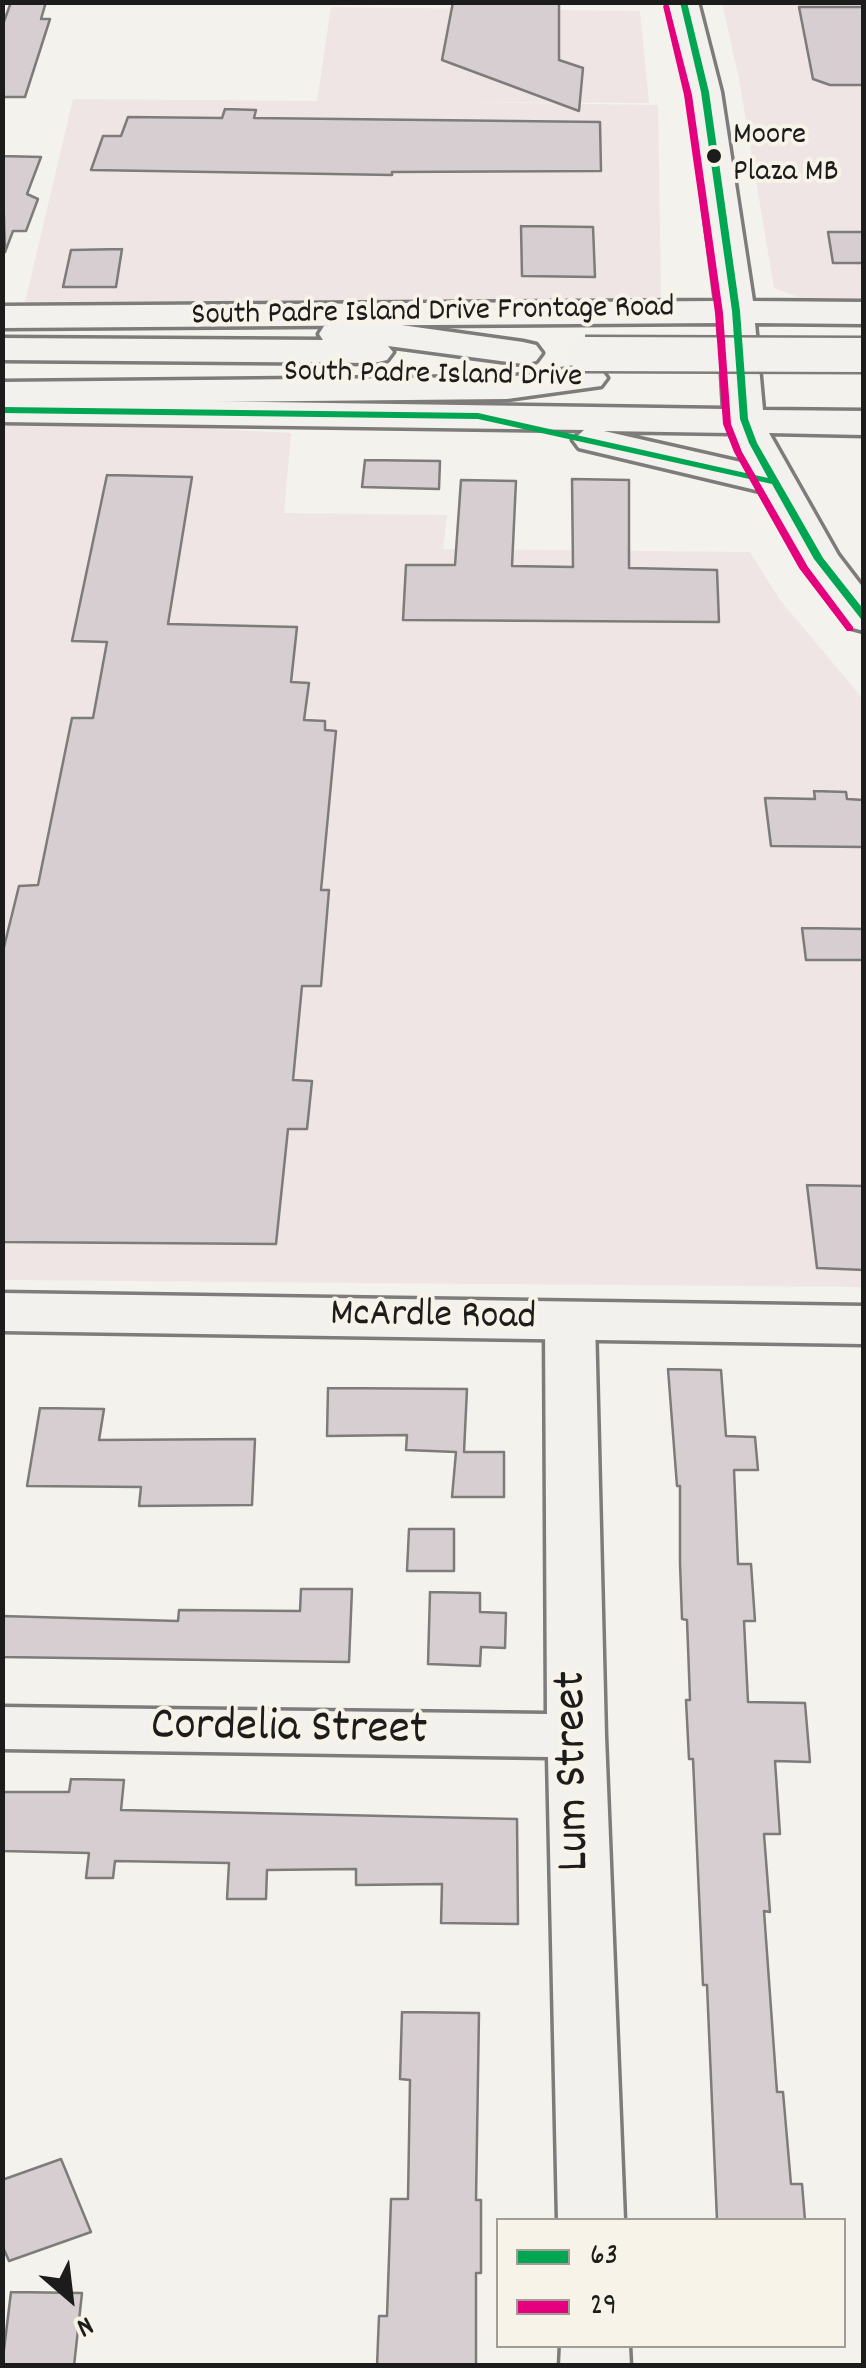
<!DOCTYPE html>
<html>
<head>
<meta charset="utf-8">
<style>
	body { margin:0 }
	#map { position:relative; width:866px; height:2368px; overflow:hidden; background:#f4f2ec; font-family:Dekko,sans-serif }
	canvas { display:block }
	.frame { position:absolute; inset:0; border:5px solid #1c1c1c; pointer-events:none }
	.legend { position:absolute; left:496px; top:2218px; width:350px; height:130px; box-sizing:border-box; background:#f7f3e8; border:2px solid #9f9d96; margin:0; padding:12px 18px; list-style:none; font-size:30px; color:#1c1c1c }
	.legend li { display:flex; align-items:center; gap:20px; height:50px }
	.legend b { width:50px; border:2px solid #9f9d96 }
	.north { position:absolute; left:20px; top:2248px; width:100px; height:100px; -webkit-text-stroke:8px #f7f3e8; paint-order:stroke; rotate:152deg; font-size:28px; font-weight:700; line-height:40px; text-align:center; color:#1c1c1c }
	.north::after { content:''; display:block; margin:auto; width:35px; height:45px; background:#1c1c1c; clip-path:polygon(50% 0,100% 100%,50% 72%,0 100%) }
</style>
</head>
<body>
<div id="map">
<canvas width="866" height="2368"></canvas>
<div class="frame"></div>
<ul class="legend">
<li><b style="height:12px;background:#00a651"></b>63</li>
<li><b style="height:12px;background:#e5007d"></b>29</li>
</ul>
<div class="north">N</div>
</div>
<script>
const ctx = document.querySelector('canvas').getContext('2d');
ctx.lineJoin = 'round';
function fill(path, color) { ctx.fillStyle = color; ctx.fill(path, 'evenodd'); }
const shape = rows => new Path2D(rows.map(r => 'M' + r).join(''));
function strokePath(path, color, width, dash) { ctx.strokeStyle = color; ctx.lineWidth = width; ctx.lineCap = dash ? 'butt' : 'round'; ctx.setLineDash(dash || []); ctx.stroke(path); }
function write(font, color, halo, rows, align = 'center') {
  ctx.font = font + ' Dekko,sans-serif'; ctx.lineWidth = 8; ctx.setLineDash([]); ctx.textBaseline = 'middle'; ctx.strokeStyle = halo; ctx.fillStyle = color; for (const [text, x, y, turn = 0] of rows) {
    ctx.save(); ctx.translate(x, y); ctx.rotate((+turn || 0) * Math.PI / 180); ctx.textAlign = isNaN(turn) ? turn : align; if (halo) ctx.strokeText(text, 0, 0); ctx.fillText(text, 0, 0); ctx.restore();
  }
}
fill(shape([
	[722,3,863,3,863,298,801,298,774,288,739,79],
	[331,7,640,11,649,103,455,102,658,105,661,298,25,302,73,99,317,101],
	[3,418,291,433,284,513,447,515,443,549,750,552,780,600,863,699,863,1287,3,1280]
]), '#efe5e4');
const building = shape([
	[11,2,46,2,41,19,50,19,25,97,2,97,2,27,11,2],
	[453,2,559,2,559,60,583,68,579,111,442,60,453,2],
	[799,7,864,7,864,85,830,85,813,79,799,7],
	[225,109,256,110,254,118,600,122,601,171,392,172,392,175,91,170,103,136,121,136,128,117,222,118,225,109],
	[2,156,41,157,27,194,38,199,26,231,13,231,5,252,2,156],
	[521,226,593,227,595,277,522,276,521,226],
	[828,232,864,232,864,263,833,263,828,232],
	[122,249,116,287,63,287,71,250,122,249],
	[365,460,440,461,439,489,362,487,365,460],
	[107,475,192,477,168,624,297,627,291,682,309,683,304,720,325,721,325,730,336,731,321,890,329,890,321,986,302,986,293,1080,312,1081,307,1129,288,1129,276,1244,2,1242,2,955,19,886,38,885,72,718,93,718,107,642,72,641,107,475],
	[572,479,629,480,629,568,717,570,719,622,403,620,406,565,455,565,461,480,516,481,512,566,573,567,572,479],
	[814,791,846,792,847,799,864,800,864,847,771,846,765,798,815,799,814,791],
	[802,928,864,929,864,960,806,960,802,928],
	[807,1185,864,1186,864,1270,817,1268,807,1185],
	[668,1369,721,1370,726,1436,755,1437,758,1470,734,1470,738,1564,751,1564,755,1621,744,1621,748,1702,805,1703,810,1762,775,1761,780,1834,764,1834,770,1912,764,1911,777,2092,783,2092,791,2184,802,2184,805,2220,717,2220,707,1985,703,1985,693,1759,689,1759,686,1700,690,1700,687,1620,682,1619,680,1563,680,1486,677,1486,668,1369],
	[328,1388,467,1389,464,1452,504,1452,504,1497,452,1497,456,1452,406,1450,407,1435,327,1436,328,1388],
	[40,1408,104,1409,99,1440,255,1439,252,1505,139,1506,141,1487,27,1486,40,1408],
	[409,1529,454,1529,454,1571,407,1571,409,1529],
	[301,1589,352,1589,349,1662,2,1657,2,1616,178,1621,179,1610,300,1611,301,1589],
	[430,1592,480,1593,480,1612,506,1613,505,1648,481,1647,480,1666,428,1664,430,1592],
	[71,1779,124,1780,121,1810,517,1819,518,1924,441,1923,442,1884,356,1885,356,1869,267,1870,266,1899,227,1899,229,1863,115,1861,113,1878,86,1878,89,1853,2,1851,2,1792,69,1792,71,1779],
	[402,2012,479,2013,476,2200,481,2200,481,2273,476,2273,476,2366,377,2366,379,2316,387,2316,391,2199,408,2199,410,2080,400,2079,402,2012],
	[61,2159,91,2232,9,2261,2,2245,2,2180,61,2159],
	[11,2292,82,2293,74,2366,2,2366,11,2292]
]);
fill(building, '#d7ced1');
strokePath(building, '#7d7c7a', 2.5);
const minor = shape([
	[570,1305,588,1310,595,1321,605,1736,624,2220,558,2220,548,1757,2,1749,2,1707,547,1714,545,1321,552,1310,570,1305],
	[561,2346,629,2346,630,2366,560,2366,561,2346]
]);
const major = shape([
	[668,2,698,2,721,92,753,301,864,302,864,324,755,323,763,410,864,411,864,435,769,433,838,555,864,589,864,631,849,627,804,568,760,491,579,448,573,440,584,430,2,422,2,398,724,409,719,323,2,328,2,306,716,301,689,92,668,2],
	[604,431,730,433,745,463,604,431],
	[2,1293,864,1306,864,1344,2,1331,2,1293]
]);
const highway = shape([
	[337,323,394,324,523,342,536,345,542,353,536,361,523,364,388,346,393,352,387,360,374,363,2,360,2,338,323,340,319,334,324,326,337,323],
	[588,367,601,370,607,378,601,386,507,399,2,404,2,382,507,377,588,367]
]);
strokePath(minor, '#7d7c7a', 7);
strokePath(major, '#7d7c7a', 7);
strokePath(highway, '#7d7c7a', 7);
fill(minor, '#f2f1ed');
fill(major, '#f2f1ed');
fill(highway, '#f2f1ed');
const highwayBridge = shape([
	[585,354,864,355]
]);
strokePath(highwayBridge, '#7d7c7a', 39, []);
strokePath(highwayBridge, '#f2f1ed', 34);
fill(shape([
	[680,2,687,2,709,92,740,311,748,419,757,443,823,558,864,610,864,620,861,619,814,559,772,484,478,419,2,413,2,407,478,413,768,478,749,443,740,419,732,311,701,92,680,2]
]), '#00a651');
fill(shape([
	[666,4,669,6,692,95,723,313,731,424,742,452,808,567,853,627,853,631,847,631,799,568,734,452,723,424,715,313,684,95,663,6,666,4]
]), '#e5007d');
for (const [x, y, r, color] of [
	[714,156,9,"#1c1c1c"]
]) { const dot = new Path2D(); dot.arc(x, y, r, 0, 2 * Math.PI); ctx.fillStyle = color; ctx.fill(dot); strokePath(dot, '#f7f3e8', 4); }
write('32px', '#1c1c1c', '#f7f3e8', [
	["Moore",733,138],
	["Plaza MB",733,175]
], 'left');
write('32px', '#1c1c1c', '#f7f3e8', [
	["South Padre Island Drive Frontage Road",433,314,-1],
	["South Padre Island Drive",433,377,1]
]);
write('40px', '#1c1c1c', '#f7f3e8', [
	["McArdle Road",433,1319,1]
]);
write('48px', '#1c1c1c', '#f7f3e8', [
	["Cordelia Street",289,1732,1],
	["Lum Street",577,1771,-91]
]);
</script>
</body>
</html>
